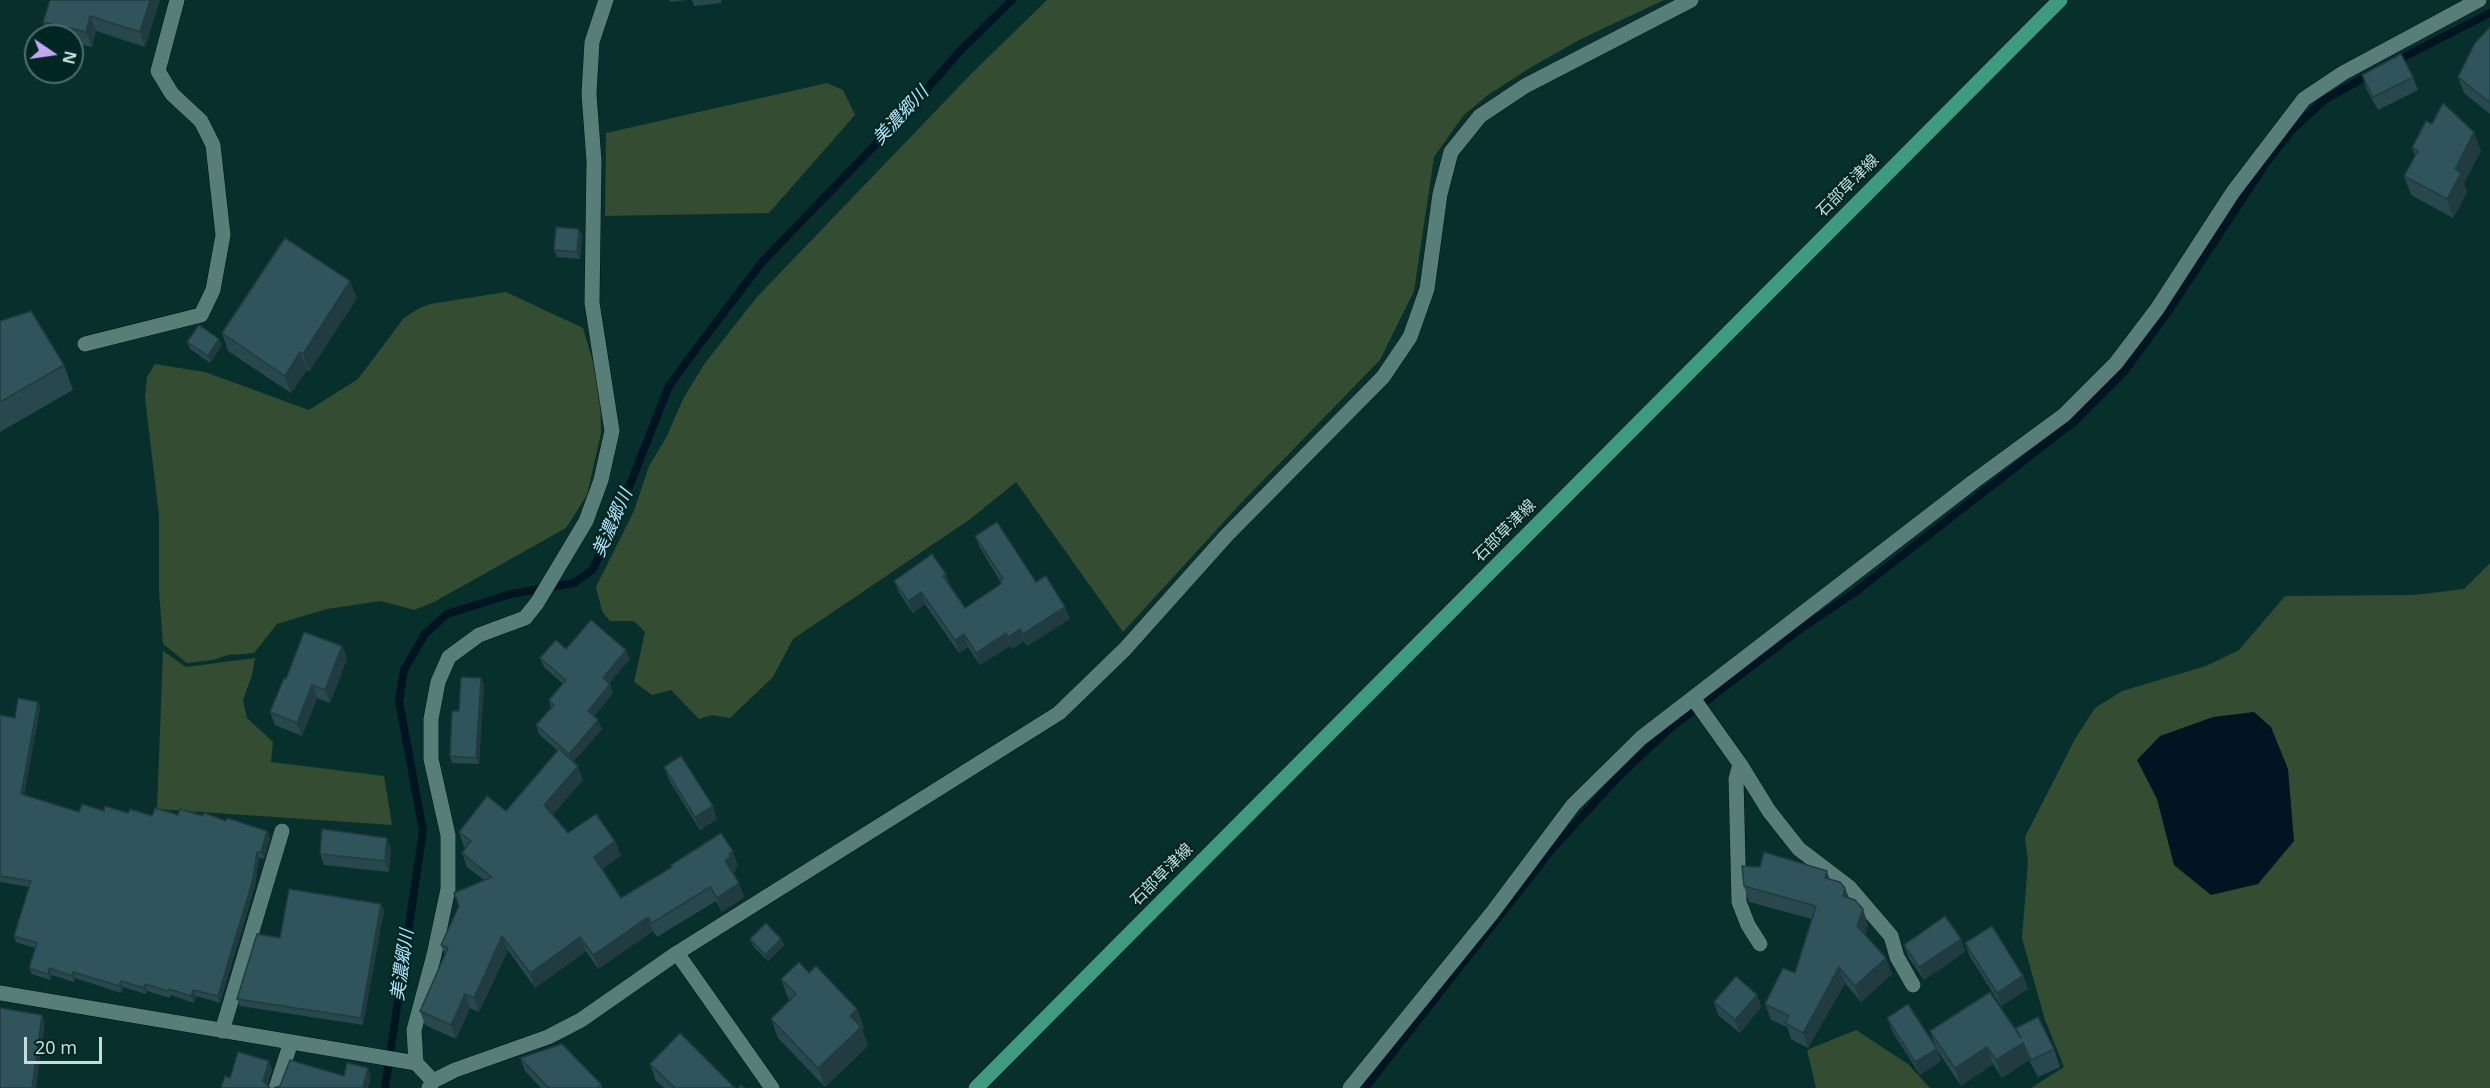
<!DOCTYPE html>
<html>
<head>
<meta charset="utf-8">
<style>
	body { margin:0 }
	#map { position:relative; width:2490px; height:1088px; overflow:hidden; background:#07302c; font-family:"Noto Sans",sans-serif }
	canvas { display:block }
	.north { position:absolute; left:24px; top:24px; width:60px; height:60px; box-sizing:border-box; background:#002623; border:2px solid #506f6c; border-radius:50%; rotate:103deg; font-size:16px; font-weight:700; line-height:24px; text-align:center; color:#c7dcd9 }
	.north::after { content:''; display:block; margin:auto; width:21px; height:27px; background:#c3a7f2; clip-path:polygon(50% 0,100% 100%,50% 72%,0 100%) }
	.scale { position:absolute; left:24px; top:1037px; width:78px; height:27px; box-sizing:border-box; border:3px solid #c7dcd9; border-top:0; padding-left:8px; font-size:18px; line-height:21px; white-space:nowrap; color:#c7dcd9; -webkit-text-stroke:4px #002623; paint-order:stroke }
</style>
</head>
<body>
<div id="map">
<canvas width="2490" height="1088"></canvas>
<div class="north">N</div>
<div class="scale">20 m</div>
</div>
<script>
const ctx = document.querySelector('canvas').getContext('2d');
ctx.lineJoin = 'round';
function fill(path, color) { ctx.fillStyle = color; ctx.fill(path, 'evenodd'); }
const shape = rows => new Path2D(rows.map(r => 'M' + r).join(''));
function strokePath(path, color, width, dash) { ctx.strokeStyle = color; ctx.lineWidth = width; ctx.lineCap = dash ? 'butt' : 'round'; ctx.setLineDash(dash || []); ctx.stroke(path); }
function write(font, color, halo, rows, align = 'center') {
  ctx.font = font + ' "Noto Sans","Noto Sans JP",sans-serif'; ctx.lineWidth = 4.5; ctx.setLineDash([]); ctx.textBaseline = 'middle'; ctx.strokeStyle = halo; ctx.fillStyle = color; for (const [text, x, y, turn = 0] of rows) {
    ctx.save(); ctx.translate(x, y); ctx.rotate((+turn || 0) * Math.PI / 180); ctx.textAlign = isNaN(turn) ? turn : align; if (halo) ctx.strokeText(text, 0, 0); ctx.fillText(text, 0, 0); ctx.restore();
  }
}
fill(shape([
	[1047,0,1664,0,1583,38,1533,66,1488,95,1463,116,1434,157,1414,291,1380,360,1241,503,1123,632,1016,482,969,520,793,639,773,677,730,718,712,715,699,719,671,690,652,695,634,682,645,632,634,621,610,621,602,611,596,587,634,511,649,466,666,438,683,399,705,363,757,297,973,72],
	[827,83,843,90,855,115,769,213,605,216,606,133],
	[506,292,583,328,600,386,601,433,587,495,566,528,434,602,414,610,381,601,327,609,277,624,254,653,228,655,213,660,187,663,163,644,159,591,159,516,145,397,147,377,155,364,205,372,309,410,358,379,404,318,418,309,430,304],
	[2490,563,2490,1088,2031,1088,2064,1067,2045,1020,2022,938,2028,862,2025,837,2075,739,2095,708,2122,691,2206,666,2239,650,2285,596,2414,595,2464,589],
	[163,651,186,667,255,658,252,675,243,700,247,718,273,742,271,762,384,776,392,825,157,809],
	[1856,1030,1908,1064,1930,1088,1816,1088,1807,1050]
]), '#344c31');
fill(shape([
	[2254,712,2271,727,2288,769,2294,841,2258,884,2211,895,2174,865,2157,799,2137,760,2160,736,2213,717]
]), '#001521');
strokePath(shape([
	[2394,62,2490,13],
	[385,1088,423,831,399,701,404,670,425,634,447,614,511,594,574,583,592,570,610,535,669,386,696,349,763,261,904,115,959,52,1012,0],
	[1365,1088,1552,849,1619,776,1668,730,1796,632,1855,592,2076,420,2124,372,2168,312,2266,163,2291,131,2323,101,2370,74]
]), '#001521', 8);
const minor = shape([
	[85,344,201,315,213,290,223,235,213,145,201,121,172,94,158,71,177,0],
	[1693,698,1740,764,1769,811,1799,849,1849,887,1891,936,1897,957,1913,985],
	[1740,764,1736,779,1739,902,1748,925,1760,944],
	[677,953,772,1088],
	[0,993,416,1063,433,1081],
	[222,1031,282,831],
	[416,1063,414,1030,434,955,448,889,448,835,431,759,431,719,438,682,449,657,479,635,525,618,537,603,586,521,601,480,612,431,592,303,594,161,589,94,592,42,606,0],
	[276,1088,291,1042],
	[429,1088,433,1081,455,1070,548,1037,581,1020,677,953,1059,713,1125,649,1227,535,1383,377,1410,337,1427,289,1440,194,1451,152,1480,116,1525,86,1691,0],
	[1350,1088,1492,913,1573,805,1641,738,1973,482,2064,415,2116,363,2157,309,2233,192,2304,99,2343,73,2479,0]
]);
const major = shape([
	[976,1088,2060,0]
]);
strokePath(minor, '#001614', 16);
strokePath(major, '#001614', 16);
strokePath(minor, '#587e7a', 15);
strokePath(major, '#3f9b7e', 15);
fill(shape([
	[50,0,160,0,145,47,96,31,92,47,72,43,72,36,48,36,43,22],
	[669,0,687,0,670,2],
	[692,0,721,0,721,3,694,6],
	[2490,27,2490,114,2464,93,2458,77],
	[2362,75,2413,77,2418,90,2378,110,2366,88],
	[2412,148,2481,151,2464,183,2467,192,2453,218,2411,195,2404,176,2415,156],
	[582,235,580,259,557,257,554,250],
	[357,298,309,372,307,370,291,393,228,351,222,333],
	[0,321,64,365,73,390,0,432],
	[187,342,222,345,210,363,190,349],
	[975,536,1036,582,1070,619,1027,646,1024,641,1012,649,1010,646,980,665,968,647,959,653,925,604,913,613,899,593,894,581,946,574,950,586,965,608,1001,584,1000,581,980,548],
	[342,646,347,659,330,703,317,698,302,736,275,725,270,712,286,679],
	[566,649,630,659,609,683,613,693,594,716,602,729,573,762,583,780,552,815,568,833,615,841,621,856,602,869,621,898,738,866,735,868,736,871,733,873,739,883,744,897,722,912,716,901,657,937,653,931,598,969,586,951,535,988,508,950,479,1012,470,1008,456,1039,425,1025,420,1011,445,955,441,945,459,907,454,893,484,880,467,867,462,853,466,848,464,847,459,832,506,811,558,751,539,734,536,725,551,708,549,700,563,684,544,667,540,658],
	[481,678,484,685,479,764,452,763,450,756],
	[38,702,40,708,24,795,79,812,104,811,152,816,178,815,270,838,264,859,259,858,255,886,220,1003,196,996,194,1003,171,995,170,998,147,991,146,994,123,987,121,993,75,978,74,982,52,975,50,980,32,974,29,968,35,948,16,942,14,936,29,887,0,882,0,715,15,718],
	[664,767,717,819,700,830,669,780],
	[391,849,389,872,324,865,320,854],
	[1829,879,1845,888,1849,898,1868,925,1865,935,1892,974,1861,1002,1845,983,1808,1048,1791,1039,1787,1027,1771,1020,1765,1004,1795,973,1812,919,1749,902,1744,886],
	[384,910,363,1025,240,1006,237,999,280,938],
	[750,939,781,939,784,945,768,961,753,946],
	[1961,939,1965,952,1924,980,1909,958,1904,945],
	[1965,943,2023,976,2028,989,2001,1006,1969,955],
	[781,979,857,1009,864,1028,862,1030,868,1046,825,1087,778,1038,771,1019,790,1000,788,998],
	[1757,995,1761,1007,1740,1033,1718,1015,1714,1002],
	[1887,1018,1936,1048,1930,1031,2018,1034,2016,1028,2054,1049,2060,1067,2038,1077,2029,1060,2002,1078,1993,1064,1961,1086,1937,1050,1941,1061,1920,1075,1892,1031],
	[520,1058,601,1084,602,1088,541,1088,525,1071],
	[650,1064,735,1088,664,1088,656,1081]
]), '#28484e');
fill(shape([
	[150,0,160,0,145,47,140,32],
	[90,16,96,31,92,47,86,32],
	[2474,132,2481,151,2464,183,2467,192,2453,218,2447,199,2455,169],
	[579,229,582,235,580,259,577,252],
	[350,281,357,298,309,372,303,354],
	[219,339,222,345,210,363,208,356],
	[300,352,307,370,291,393,285,376],
	[946,574,950,586,943,576],
	[921,592,925,604,913,613,908,601],
	[1065,607,1070,619,1027,646,1023,634],
	[1020,629,1024,641,1012,649,1008,637],
	[1006,633,1010,646,980,665,976,653],
	[964,634,968,647,959,653,955,640],
	[342,646,347,659,330,703,325,690],
	[626,650,630,659,606,687,603,678],
	[481,678,484,685,479,764,476,758],
	[610,684,613,693,591,720,588,711],
	[312,685,317,698,302,736,297,723],
	[38,702,40,708,23,801,21,794],
	[598,720,602,729,572,763,569,754],
	[578,766,583,780,549,819,544,805],
	[713,806,717,819,700,830,695,817],
	[267,831,270,838,264,859,261,852],
	[387,838,391,849,389,872,385,861],
	[615,841,621,856,599,871,594,857],
	[733,851,738,866,735,868,736,871,730,875,725,861,729,854],
	[257,852,259,858,255,886,220,1003,218,996],
	[1827,871,1832,887,1825,878],
	[739,883,744,897,722,912,717,898],
	[1845,888,1851,904,1843,896],
	[381,904,384,910,363,1025,361,1018],
	[1863,909,1868,925,1863,942,1857,926],
	[648,917,653,931,598,969,593,955],
	[502,936,508,950,479,1012,474,998],
	[580,937,586,951,535,988,530,973],
	[781,939,784,945,768,961,765,955],
	[1961,939,1965,952,1924,980,1919,967],
	[1886,958,1892,974,1861,1002,1855,986],
	[1839,967,1845,983,1808,1048,1803,1033],
	[49,968,52,975,50,980,48,974],
	[73,972,75,978,74,982,72,976],
	[2023,976,2028,989,2001,1006,1997,993],
	[121,981,123,987,121,993,119,986],
	[145,984,147,991,146,994,144,988],
	[193,990,196,996,194,1003,191,996],
	[465,994,470,1008,456,1039,451,1025],
	[1757,995,1761,1007,1740,1033,1735,1020],
	[857,1009,864,1028,862,1030,868,1046,825,1087,818,1068,850,1016],
	[42,1015,45,1023,36,1088,32,1088],
	[2023,1043,2029,1060,2002,1078,1996,1060],
	[1987,1047,1993,1064,1961,1086,1955,1068],
	[1937,1049,1941,1061,1920,1075,1915,1062],
	[269,1061,272,1070,267,1088,263,1081],
	[368,1068,371,1077,368,1088,363,1088]
]), '#213b40');
const building = shape([
	[50,0,150,0,140,32,90,16,86,32,43,22,50,0],
	[2490,27,2490,100,2489,102,2458,77,2475,43,2490,27],
	[2401,54,2413,77,2373,97,2362,75,2401,54],
	[2443,103,2474,132,2455,169,2461,173,2447,199,2404,176,2418,151,2412,148,2426,121,2432,124,2443,103],
	[556,227,579,229,577,252,554,250,556,227],
	[285,238,350,281,303,354,300,352,285,376,222,333,285,238],
	[31,311,64,365,0,402,0,321,31,311],
	[199,325,219,339,208,356,187,342,199,325],
	[997,522,1036,582,1046,576,1065,607,1023,634,1020,629,1008,637,1006,633,976,653,964,634,955,640,921,592,908,601,894,581,932,554,946,574,943,576,965,608,1001,584,1000,581,1003,579,975,536,997,522],
	[591,620,626,650,603,678,610,684,588,711,598,720,569,754,536,725,554,705,549,700,566,680,540,658,556,640,566,649,591,620],
	[304,632,342,646,325,690,312,685,297,723,270,712,284,678,286,679,304,632],
	[461,677,481,678,476,758,450,756,452,711,459,711,461,677],
	[18,698,38,702,21,794,79,812,82,804,104,811,105,806,128,813,130,809,152,816,155,808,178,815,180,809,203,816,204,813,226,821,227,818,267,831,261,852,257,852,253,879,218,996,193,990,191,996,169,989,168,991,145,984,144,988,121,981,119,986,73,972,72,976,49,968,48,974,29,968,37,943,14,936,31,881,0,876,0,715,15,718,18,698],
	[559,749,578,766,544,805,568,833,596,814,615,841,594,857,621,898,672,867,671,865,721,833,733,851,729,854,731,856,725,861,739,883,717,898,710,887,652,923,648,917,593,955,580,937,530,973,502,936,474,998,465,994,451,1025,420,1011,448,948,441,945,459,906,454,893,492,877,462,853,471,841,459,832,487,796,506,811,559,749],
	[681,756,713,806,695,817,664,767,681,756],
	[322,829,387,838,385,861,320,854,322,829],
	[1764,852,1827,871,1825,878,1840,882,1845,888,1843,896,1855,900,1863,909,1857,926,1886,958,1855,986,1839,967,1803,1033,1785,1023,1789,1016,1765,1004,1783,968,1795,973,1816,906,1744,886,1742,866,1760,867,1764,852],
	[289,889,381,904,361,1018,237,999,257,934,280,938,289,889],
	[1945,916,1961,939,1919,967,1904,945,1945,916],
	[766,923,781,939,765,955,750,939,766,923],
	[1992,926,2023,976,1997,993,1965,943,1992,926],
	[799,962,809,973,816,966,857,1009,850,1016,861,1027,818,1068,771,1019,796,994,781,979,799,962],
	[1736,976,1757,995,1735,1020,1714,1002,1736,976],
	[1990,992,2021,1038,2016,1028,2038,1017,2054,1049,2031,1060,2023,1043,1996,1060,1987,1047,1955,1068,1930,1031,1990,992],
	[1908,1004,1937,1049,1915,1062,1887,1018,1908,1004],
	[0,1008,42,1015,32,1088,0,1088,0,1008],
	[680,1033,735,1088,675,1088,650,1064,680,1033],
	[562,1044,601,1084,597,1088,549,1088,520,1058,562,1044],
	[238,1052,269,1061,263,1081,270,1088,221,1088,225,1076,230,1078,238,1052],
	[290,1060,344,1076,347,1063,368,1068,363,1088,274,1088,280,1086,290,1060],
	[741,1085,745,1088,738,1088,741,1085]
]);
fill(building, '#2f545b');
strokePath(building, '#213b40', 1.5);
write('16px', '#c7dcd9', '#002623', [
	["石部草津線",1848,186,-45],
	["石部草津線",1505,531,-45],
	["石部草津線",1162,875,-45]
]);
write('italic 18px', '#b7e4fd', '#002623', [
	["美濃郷川",901,116,-47],
	["美濃郷川",613,523,-66],
	["美濃郷川",403,965,-82]
]);
</script>
</body>
</html>
